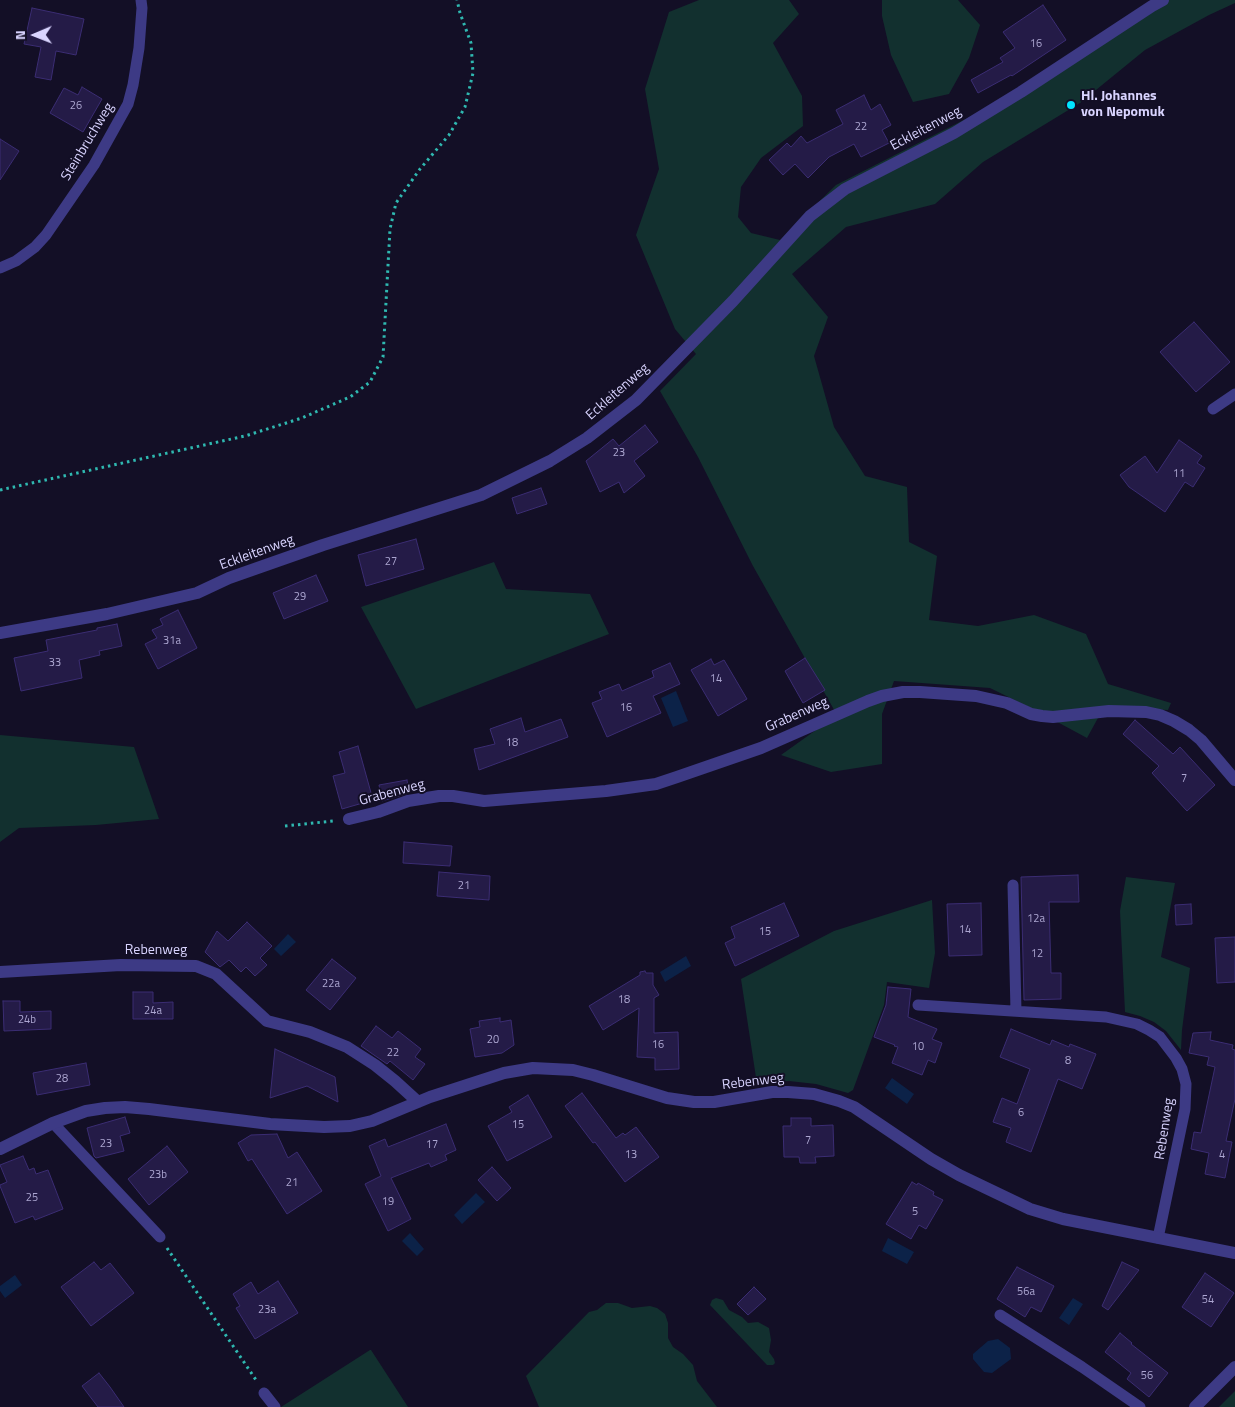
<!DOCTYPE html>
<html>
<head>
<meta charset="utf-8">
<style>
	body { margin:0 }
	#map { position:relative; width:1235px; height:1407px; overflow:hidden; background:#130f26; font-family:"Titillium Web",sans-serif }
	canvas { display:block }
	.north { position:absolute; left:10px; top:10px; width:50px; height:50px; -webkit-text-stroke:4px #130f26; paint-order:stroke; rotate:269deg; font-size:14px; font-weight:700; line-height:20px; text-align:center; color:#d9d4ff }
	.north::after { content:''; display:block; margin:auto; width:18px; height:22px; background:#d9d4ff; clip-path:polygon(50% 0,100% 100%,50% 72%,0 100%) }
</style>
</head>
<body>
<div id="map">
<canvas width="1235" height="1407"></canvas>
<div class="north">N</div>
</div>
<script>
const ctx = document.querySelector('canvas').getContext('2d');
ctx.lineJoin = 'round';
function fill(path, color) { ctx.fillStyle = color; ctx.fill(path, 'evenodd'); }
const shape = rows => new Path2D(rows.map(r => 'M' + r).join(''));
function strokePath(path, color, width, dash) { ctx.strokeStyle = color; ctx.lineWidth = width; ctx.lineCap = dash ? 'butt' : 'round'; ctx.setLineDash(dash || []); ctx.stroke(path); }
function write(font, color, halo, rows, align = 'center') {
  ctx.font = font + ' "Titillium Web",sans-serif'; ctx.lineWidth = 4; ctx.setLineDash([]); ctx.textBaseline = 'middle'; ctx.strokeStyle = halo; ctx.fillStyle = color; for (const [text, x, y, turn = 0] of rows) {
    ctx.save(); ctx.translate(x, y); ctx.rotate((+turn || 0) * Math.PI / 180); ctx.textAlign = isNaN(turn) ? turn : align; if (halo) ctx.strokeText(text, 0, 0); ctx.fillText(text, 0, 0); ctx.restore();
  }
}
fill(shape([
	[699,0,789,0,799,14,773,43,802,96,803,126,761,158,741,187,738,217,751,233,780,240,836,185,997,103,1159,0,1235,0,1235,3,1209,15,1145,50,1080,103,983,162,935,204,846,227,792,274,828,317,814,356,834,427,865,476,907,487,909,542,937,556,929,620,978,626,1034,615,1086,634,1108,684,1171,703,1168,710,1104,707,1087,738,1037,711,990,688,894,681,882,714,882,764,831,772,781,755,837,715,753,566,698,457,660,391,696,354,675,329,636,235,659,169,645,89,669,12],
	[882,0,958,0,980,25,969,58,949,94,913,102,891,55,882,16],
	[494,562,506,589,590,594,609,634,416,709,361,607],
	[0,735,134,747,159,819,96,825,19,828,0,842],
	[1126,877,1175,883,1161,957,1190,968,1182,1030,1181,1050,1166,1031,1154,1022,1140,1016,1125,1012,1120,911],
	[932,900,935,953,929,988,887,982,884,1005,853,1090,848,1093,816,1084,789,1081,757,1084,741,979,834,931],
	[716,1298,723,1300,729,1310,742,1317,748,1323,758,1322,769,1328,771,1340,769,1352,774,1359,775,1363,773,1365,767,1365,710,1305,712,1300],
	[606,1303,618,1303,632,1308,650,1306,657,1308,665,1314,668,1323,668,1338,673,1347,683,1354,693,1365,697,1381,717,1407,539,1407,526,1376,589,1312,597,1310],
	[371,1350,408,1407,281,1407,370,1350],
	[1235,1391,1235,1407,1219,1407]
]), '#12302f');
fill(shape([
	[676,691,688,721,673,727,661,698],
	[288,934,296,942,281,956,274,949],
	[686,956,691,966,665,982,660,972],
	[892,1078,914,1094,907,1104,885,1088],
	[476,1193,485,1202,462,1224,454,1215],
	[410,1233,424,1249,417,1256,402,1241],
	[888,1238,914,1252,907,1264,882,1251],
	[15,1275,22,1285,5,1298,0,1291,0,1286],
	[1073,1298,1083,1304,1069,1325,1059,1318],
	[998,1339,1010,1348,1011,1359,992,1373,984,1372,973,1359,973,1354,988,1341]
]), '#0c2248');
const building = shape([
	[1043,5,1066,40,1012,76,1011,75,978,93,971,80,1003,62,1000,58,1015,48,1003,32,1043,5],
	[32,8,84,19,76,55,56,51,51,80,35,77,41,47,24,44,32,8],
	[82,87,102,99,83,132,50,113,64,88,78,95,82,87],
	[864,95,871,110,880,104,891,125,882,130,889,143,861,157,854,144,829,157,808,178,795,164,783,175,769,160,787,143,791,147,801,136,807,143,843,124,836,110,864,95],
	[0,139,19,151,0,180,0,139],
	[1194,322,1230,362,1196,392,1160,352,1194,322],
	[645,425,658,442,634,461,645,476,624,493,619,482,600,492,586,461,613,439,619,446,645,425],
	[1179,440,1202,456,1197,463,1205,468,1193,487,1185,482,1165,512,1129,487,1120,475,1145,456,1157,473,1179,440],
	[541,488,547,504,517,514,512,498,541,488],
	[416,539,424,569,366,586,358,555,416,539],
	[316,575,328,601,284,619,273,593,316,575],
	[178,610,197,648,158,669,145,644,157,638,152,630,163,625,160,619,178,610],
	[117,624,122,646,99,651,100,655,79,660,82,678,21,691,14,658,48,651,46,640,97,630,97,628,117,624],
	[805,658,825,690,803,703,785,671,805,658],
	[711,659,714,665,724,660,747,699,718,716,691,670,711,659],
	[670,663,680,684,653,696,661,713,607,737,592,703,602,699,599,692,619,684,622,691,654,677,652,671,670,663],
	[521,718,525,732,561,719,568,737,479,770,474,749,495,744,490,729,521,718],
	[1135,720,1173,754,1180,747,1215,785,1187,811,1152,773,1159,766,1123,734,1135,720],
	[358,746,373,800,342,809,333,776,345,773,339,752,358,746],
	[407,780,409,793,382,801,379,785,407,780],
	[404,842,452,846,450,866,403,863,404,842],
	[439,872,490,876,489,900,437,896,439,872],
	[1078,875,1079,902,1049,902,1051,973,1061,973,1061,999,1024,1000,1021,877,1078,875],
	[784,903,799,936,735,966,725,943,735,938,731,927,784,903],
	[981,903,982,955,949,956,947,904,981,903],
	[1191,904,1192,924,1176,925,1175,905,1191,904],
	[247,922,272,946,260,958,267,965,255,976,246,967,241,972,229,960,220,967,205,952,217,931,228,941,247,922],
	[1235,937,1235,982,1217,983,1215,938,1235,937],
	[332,959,356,978,330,1010,306,990,332,959],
	[645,971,646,973,653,973,653,985,659,995,654,998,654,1033,678,1032,679,1069,655,1070,655,1058,637,1057,639,1008,603,1030,589,1006,640,975,640,972,645,971],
	[888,987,911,989,908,1017,937,1029,932,1039,942,1043,935,1063,928,1060,922,1075,892,1063,898,1047,894,1046,895,1045,874,1037,886,1005,888,987],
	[133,992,153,992,153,1003,173,1002,173,1019,133,1019,133,992],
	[3,1001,20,1001,20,1012,51,1011,51,1029,4,1031,3,1001],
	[500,1018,500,1022,511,1020,514,1045,502,1053,475,1057,470,1029,480,1027,479,1021,500,1018],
	[376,1026,392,1038,398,1031,421,1049,415,1057,425,1064,413,1080,390,1061,387,1064,361,1046,376,1026],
	[1011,1029,1050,1045,1052,1040,1069,1047,1070,1044,1096,1054,1082,1089,1058,1079,1031,1152,1006,1142,1011,1128,993,1122,1002,1098,1017,1104,1030,1069,1000,1057,1011,1029],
	[1211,1032,1210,1040,1233,1045,1232,1049,1235,1050,1235,1099,1226,1141,1232,1142,1225,1178,1205,1174,1209,1153,1191,1149,1194,1132,1201,1133,1215,1067,1207,1065,1209,1057,1189,1053,1193,1033,1211,1032],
	[275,1049,335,1077,338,1102,307,1086,270,1098,275,1049],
	[86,1063,90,1085,37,1095,33,1073,86,1063],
	[582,1093,616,1138,623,1133,625,1135,636,1127,659,1157,625,1182,595,1142,593,1143,565,1106,582,1093],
	[528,1095,552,1137,507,1161,488,1126,512,1112,509,1107,528,1095],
	[125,1117,130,1133,120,1136,124,1151,96,1158,94,1156,87,1128,125,1117],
	[791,1118,811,1118,811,1126,833,1125,834,1156,815,1157,816,1163,800,1163,799,1157,784,1157,783,1126,791,1126,791,1118],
	[446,1124,456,1150,445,1155,447,1160,431,1167,429,1163,391,1178,411,1219,388,1231,365,1184,381,1176,369,1146,385,1139,388,1147,446,1124],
	[277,1134,288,1158,297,1152,322,1191,287,1214,252,1159,248,1161,238,1143,251,1135,277,1134],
	[167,1146,188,1172,149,1205,128,1179,167,1146],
	[23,1156,29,1170,34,1168,36,1174,48,1170,63,1209,35,1220,33,1216,15,1223,0,1186,0,1185,7,1182,0,1165,23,1156],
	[492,1167,511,1188,497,1201,478,1180,492,1167],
	[912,1182,917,1185,918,1183,934,1192,933,1195,943,1200,926,1229,919,1225,911,1239,886,1224,912,1182],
	[94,1262,101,1270,110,1263,134,1293,91,1326,61,1287,94,1262],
	[1122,1262,1139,1270,1108,1310,1102,1306,1122,1262],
	[1017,1267,1054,1286,1041,1312,1031,1307,1025,1317,997,1299,1017,1267],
	[1205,1273,1234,1293,1211,1327,1182,1307,1205,1273],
	[278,1281,298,1313,255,1339,236,1308,240,1306,233,1294,251,1282,258,1294,278,1281],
	[754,1287,766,1299,748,1315,737,1304,754,1287],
	[1120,1333,1132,1343,1131,1344,1168,1373,1149,1397,1127,1379,1131,1373,1105,1352,1120,1333],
	[99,1373,110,1387,124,1407,98,1407,82,1386,99,1373]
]);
fill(building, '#241b47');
strokePath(building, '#3b2d73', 1);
strokePath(shape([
	[0,490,245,436,302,418,350,397,370,382,383,357,390,229,396,203,420,169,449,135,465,107,473,73,471,43,460,13,457,0],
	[285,826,333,821],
	[167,1248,256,1380]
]), '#2fb8b0', 3, [2.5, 4]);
strokePath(shape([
	[0,268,16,261,35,247,46,235,94,165,128,104,133,85,139,48,142,8,141,0],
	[1213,409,1235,394],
	[1013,885,1016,1011],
	[918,1005,1106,1017,1137,1024,1149,1030,1160,1037,1176,1058,1182,1069,1186,1084,1185,1109,1158,1238],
	[53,1123,160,1237],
	[1000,1315,1082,1367,1140,1407],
	[264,1393,275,1407]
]), '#3d3a85', 11);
strokePath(shape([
	[0,633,107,614,197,593,229,578,323,545,481,495,550,461,587,438,636,400,733,301,810,216,845,189,954,133,1021,92,1152,6,1163,0],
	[349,819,378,812,408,801,439,796,453,796,484,801,606,791,656,784,677,777,761,748,868,701,882,696,903,692,920,692,976,696,1007,703,1031,714,1042,716,1053,717,1109,711,1146,712,1160,715,1174,721,1189,730,1201,740,1235,780],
	[0,972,121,965,196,966,216,974,267,1021,310,1032,347,1047,375,1065,395,1081,418,1102],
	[0,1149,53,1123,86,1111,105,1108,125,1107,149,1109,270,1124,324,1127,350,1126,372,1121,430,1097,504,1073,533,1068,573,1070,593,1075,667,1098,694,1102,714,1102,772,1092,788,1092,814,1094,839,1101,854,1107,931,1159,959,1175,1030,1209,1063,1219,1235,1253],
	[1195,1407,1235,1367]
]), '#3d3a85', 12);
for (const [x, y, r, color] of [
	[1071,105,5,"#00e5ff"]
]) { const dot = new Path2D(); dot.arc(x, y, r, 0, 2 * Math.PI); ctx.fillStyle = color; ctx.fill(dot); strokePath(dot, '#130f26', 2); }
write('11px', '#aca6d1', null, [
	["16",1036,44],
	["26",76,106],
	["22",861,127],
	["23",619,453],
	["11",1179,474],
	["27",391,562],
	["29",300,597],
	["31a",172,641],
	["33",55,663],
	["14",716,679],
	["16",626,708],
	["18",512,743],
	["7",1184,779],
	["21",464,886],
	["12a",1036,919],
	["14",965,930],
	["15",765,932],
	["12",1037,954],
	["22a",331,984],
	["18",624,1000],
	["24a",153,1011],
	["24b",27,1020],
	["20",493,1040],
	["16",658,1045],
	["10",918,1047],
	["22",393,1053],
	["8",1068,1061],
	["28",62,1079],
	["6",1021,1113],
	["15",518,1125],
	["7",808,1141],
	["23",106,1144],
	["17",432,1145],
	["13",631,1155],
	["4",1222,1155],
	["23b",158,1175],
	["21",292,1183],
	["25",32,1198],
	["19",388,1202],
	["5",915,1212],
	["56a",1026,1292],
	["54",1208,1300],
	["23a",267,1310],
	["56",1147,1376]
]);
write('bold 14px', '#d9d4ff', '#130f26', [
	["Hl. Johannes",1081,97],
	["von Nepomuk",1081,113]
], 'left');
write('14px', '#d9d4ff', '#130f26', [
	["Eckleitenweg",926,129,-28],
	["Steinbruchweg",88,142,-59],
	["Eckleitenweg",618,392,-41],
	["Eckleitenweg",257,553,-20],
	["Grabenweg",797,715,-24],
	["Grabenweg",392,793,-15],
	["Rebenweg",156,951],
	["Rebenweg",753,1082,-7],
	["Rebenweg",1165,1129,-81]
]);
</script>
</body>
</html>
